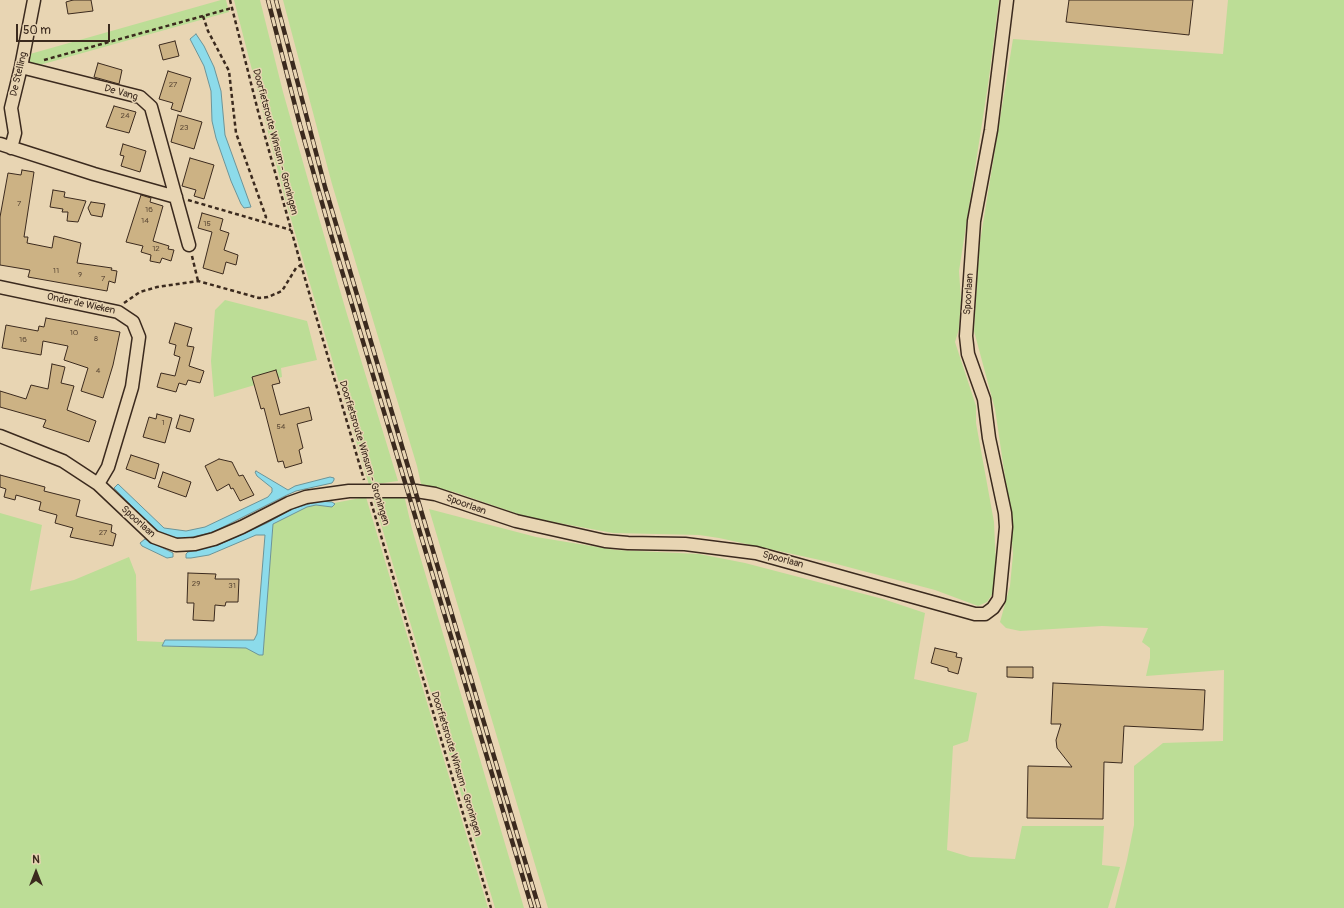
<!DOCTYPE html>
<html>
<head>
<meta charset="utf-8">
<style>
	body { margin:0 }
	#map { position:relative; width:1344px; height:908px; overflow:hidden; background:#e8d5b3; font-family:Pangolin,sans-serif }
	canvas { display:block }
	.north { position:absolute; left:16px; top:852px; width:40px; height:40px; -webkit-text-stroke:3px #e8d5b3; paint-order:stroke; rotate:0deg; font-size:11px; font-weight:700; line-height:16px; text-align:center; color:#3b2a1e }
	.north::after { content:''; display:block; margin:auto; width:14px; height:18px; background:#3b2a1e; clip-path:polygon(50% 0,100% 100%,50% 72%,0 100%) }
	.scale { position:absolute; left:16px; top:24px; width:94px; height:18px; box-sizing:border-box; border:2px solid #3b2a1e; border-top:0; padding-left:5px; font-size:12px; line-height:14px; white-space:nowrap; color:#3b2a1e; -webkit-text-stroke:3px #e8d5b3; paint-order:stroke }
</style>
</head>
<body>
<div id="map">
<canvas width="1344" height="908"></canvas>
<div class="north">N</div>
<div class="scale">50 m</div>
</div>
<script>
const ctx = document.querySelector('canvas').getContext('2d');
ctx.lineJoin = 'round';
function fill(path, color) { ctx.fillStyle = color; ctx.fill(path, 'evenodd'); }
const shape = rows => new Path2D(rows.map(r => 'M' + r).join(''));
function strokePath(path, color, width, dash) { ctx.strokeStyle = color; ctx.lineWidth = width; ctx.lineCap = dash ? 'butt' : 'round'; ctx.setLineDash(dash || []); ctx.stroke(path); }
function write(font, color, halo, rows, align = 'center') {
  ctx.font = font + ' Pangolin,sans-serif'; ctx.lineWidth = 3; ctx.setLineDash([]); ctx.textBaseline = 'middle'; ctx.strokeStyle = halo; ctx.fillStyle = color; for (const [text, x, y, turn = 0] of rows) {
    ctx.save(); ctx.translate(x, y); ctx.rotate((+turn || 0) * Math.PI / 180); ctx.textAlign = isNaN(turn) ? turn : align; if (halo) ctx.strokeText(text, 0, 0); ctx.fillText(text, 0, 0); ctx.restore();
  }
}
fill(shape([
	[221,0,226,0,229,12,29,68,30,54],
	[234,0,260,0,283,92,310,187,346,311,398,481,369,485,286,202],
	[283,0,999,0,988,85,959,271,961,300,959,329,955,342,976,406,976,423,994,522,996,567,995,590,987,602,978,606,935,590,829,562,719,538,699,535,613,533,548,521,521,515,454,492,421,484,417,466,332,184],
	[1228,0,1344,0,1344,908,1115,908,1127,860,1134,825,1134,766,1163,743,1223,741,1224,670,1146,676,1150,658,1150,648,1142,642,1148,628,1102,626,1020,631,1006,628,1000,622,1010,586,1013,554,1009,504,995,409,974,331,979,248,1013,39,1223,54],
	[225,300,307,321,317,360,281,368,282,377,214,397,211,361,215,310],
	[372,494,404,495,412,529,524,908,495,908],
	[366,497,488,908,0,908,0,513,42,525,30,591,74,580,129,557,136,575,137,641,163,642,163,646,246,648,263,655,273,524,307,507,316,505,332,507,334,503],
	[429,509,536,537,616,550,699,554,745,563,883,599,925,613,914,679,977,693,968,741,953,746,947,850,970,857,1015,859,1022,826,1104,826,1102,865,1120,867,1108,908,548,908]
]), '#bcdd96');
const water = shape([
	[196,34,204,46,214,67,221,91,225,135,251,207,244,208,241,204,231,181,216,138,212,121,211,91,204,66,190,39,196,34],
	[256,471,288,490,295,486,330,477,334,478,334,480,332,483,296,491,287,495,213,532,184,539,168,536,156,531,114,488,118,484,164,528,186,531,205,527,268,497,272,492,272,488,257,476,255,472,256,471],
	[319,501,332,502,335,504,332,507,316,505,307,507,273,524,263,655,259,655,246,648,162,646,165,640,254,640,257,634,265,535,256,535,209,555,191,558,186,558,186,554,188,552,218,545,267,523,292,509,319,501],
	[145,539,173,553,173,557,167,558,142,546,140,543,145,539]
]);
fill(water, '#8cdbea');
strokePath(water, '#6c9498', 1);
const building = shape([
	[73,0,91,0,93,11,68,14,66,2,73,0],
	[1069,0,1193,0,1189,35,1066,22,1069,0],
	[175,41,179,56,163,60,159,45,175,41],
	[98,63,122,70,119,84,94,77,98,63],
	[168,71,191,78,181,112,171,109,173,103,159,99,168,71],
	[114,106,136,112,129,133,106,127,114,106],
	[178,115,202,122,194,149,171,142,178,115],
	[123,144,146,151,140,172,121,166,124,156,120,155,123,144],
	[190,158,214,165,204,199,194,196,196,190,182,186,190,158],
	[22,170,34,172,24,237,28,237,27,243,52,248,54,236,81,243,77,263,112,268,111,270,117,271,115,283,109,281,107,291,28,277,30,270,0,265,0,217,8,173,21,175,22,170],
	[53,190,65,192,64,197,86,201,78,222,67,221,68,212,62,212,63,209,50,207,53,190],
	[141,195,151,198,150,202,163,206,153,241,169,246,168,249,174,250,171,261,162,258,160,263,150,261,151,255,141,252,143,246,126,242,141,195],
	[91,202,105,204,102,217,91,215,88,208,91,202],
	[202,213,223,219,220,230,229,233,224,250,238,255,236,265,226,262,223,274,203,268,212,232,198,228,202,213],
	[46,318,120,332,113,365,103,398,81,391,88,368,64,360,68,346,43,341,41,355,2,348,6,325,38,331,39,326,44,327,46,318],
	[175,323,192,328,187,346,194,347,189,366,204,371,200,383,188,380,186,385,179,383,176,392,157,387,161,373,175,376,180,357,174,355,176,345,169,343,175,323],
	[52,364,65,367,61,383,74,386,67,410,96,421,89,442,43,427,46,420,0,407,0,391,26,399,31,385,48,389,52,364],
	[276,370,280,383,272,385,280,415,309,407,312,420,297,424,303,448,299,450,302,463,285,468,283,461,278,462,264,408,261,409,252,377,276,370],
	[157,414,172,418,165,443,143,437,149,417,156,419,157,414],
	[180,415,194,419,190,432,176,428,180,415],
	[131,455,159,464,155,479,126,469,131,455],
	[219,459,232,462,239,476,243,475,254,495,240,501,233,488,231,489,229,484,217,491,205,466,219,459],
	[163,472,191,482,186,497,158,487,163,472],
	[0,475,45,487,44,491,80,500,76,516,112,525,111,532,116,534,113,546,70,537,73,528,55,523,57,515,39,510,41,502,16,495,15,500,4,497,6,489,0,487,0,475],
	[188,573,216,574,215,579,239,579,238,602,226,602,225,606,215,605,214,621,193,620,194,603,187,603,188,573],
	[935,648,957,653,956,657,962,658,958,674,948,671,948,668,931,663,935,648],
	[1007,667,1033,667,1033,678,1007,677,1007,667],
	[1053,683,1205,690,1203,730,1124,726,1122,763,1104,762,1103,819,1027,818,1028,766,1072,767,1057,748,1056,740,1061,724,1051,724,1053,683]
]);
fill(building, '#ccb284');
strokePath(building, '#3b2a1e', 1);
const street = shape([
	[21,67,140,97,151,107,189,245],
	[0,144,94,174,176,197],
	[11,148,15,133,11,108,21,67,34,0],
	[0,287,118,312,133,322,139,337,132,387,108,467,98,484],
	[0,436,63,461,98,484,154,537,176,545,195,544,214,539,242,527,289,503,306,497,349,491,416,491,435,494,516,521,605,541,628,543,685,544,756,553,975,614,985,614,993,608,999,599,1006,527,1005,513,989,438,984,399,968,354,966,336,974,221,991,130,1007,0]
]);
strokePath(street, '#3b2a1e', 15);
strokePath(shape([
	[230,0,259,115,301,265,364,480],
	[203,16,208,31,229,71,236,133,266,217,264,222],
	[44,60,232,8],
	[188,200,291,230],
	[192,256,198,281],
	[124,303,140,292,157,287,198,281,259,298,268,297,282,291,296,268,301,265],
	[371,502,491,908]
]), '#3b2a1e', 2.5, [4, 3]);
strokePath(street, '#e8d5b3', 12);
const rail = shape([
	[268,0,300,125,330,231,532,908],
	[276,0,325,187,539,908]
]);
strokePath(rail, '#3b2a1e', 4.5);
strokePath(rail, '#e8d5b3', 3, [9]);
write('8px', '#5f4c38', null, [
	["27",173,85],
	["24",125,116],
	["23",184,128],
	["7",19,204],
	["16",149,210],
	["14",145,221],
	["15",207,224],
	["12",156,249],
	["11",56,271],
	["9",80,275],
	["7",103,279],
	["10",74,333],
	["8",96,339],
	["16",23,340],
	["4",98,371],
	["1",163,423],
	["54",281,427],
	["27",103,533],
	["29",196,584],
	["31",232,586]
]);
write('10px', '#3b2a1e', '#e8d5b3', [
	["De Stelling",19,74,-77],
	["De Vang",121,93,16],
	["Doorfietsroute Winsum - Groningen",275,142,75],
	["Spoorlaan",969,294,-86],
	["Onder de Wieken",81,304,12],
	["Doorfietsroute Winsum - Groningen",364,453,73],
	["Spoorlaan",466,505,20],
	["Spoorlaan",138,522,42],
	["Spoorlaan",783,560,15],
	["Doorfietsroute Winsum - Groningen",456,764,73]
]);
</script>
</body>
</html>
